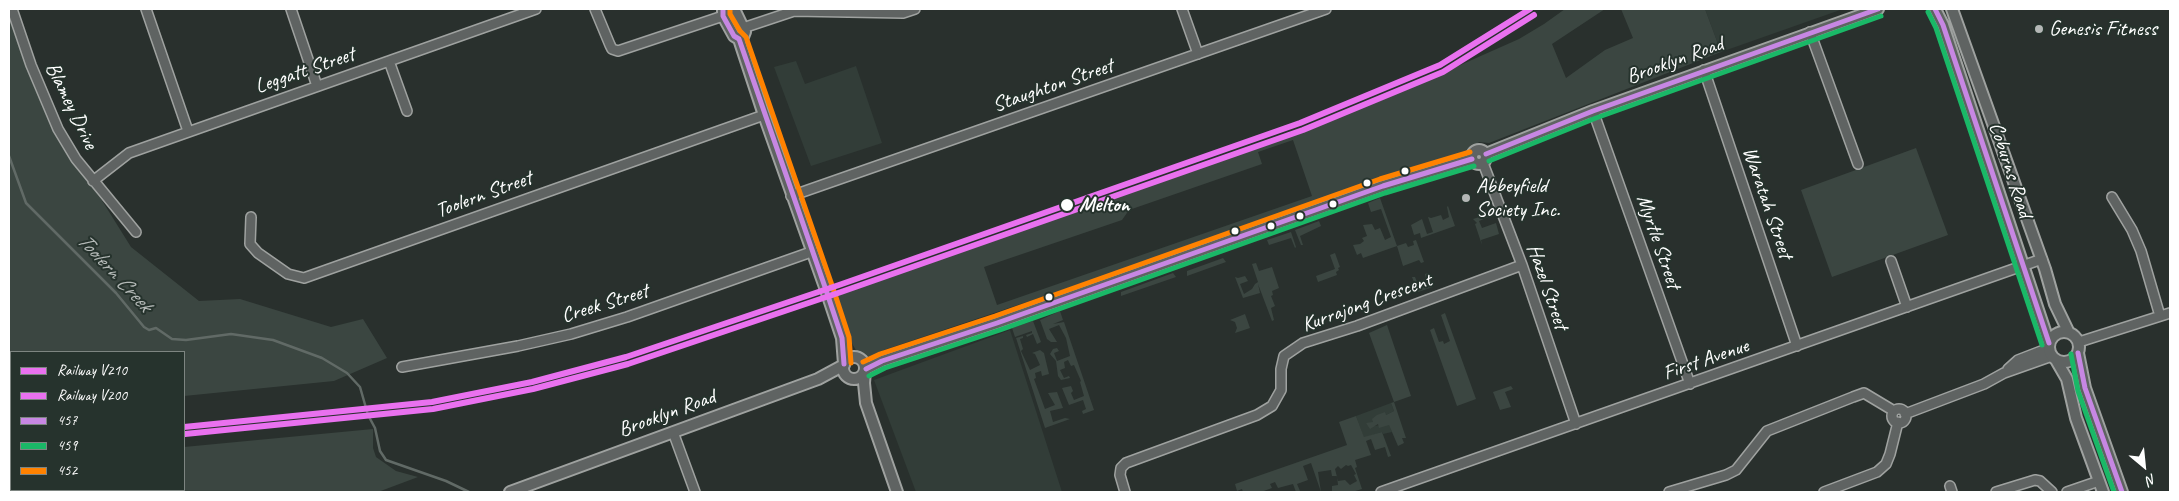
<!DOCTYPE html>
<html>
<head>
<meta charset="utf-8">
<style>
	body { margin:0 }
	#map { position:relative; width:2179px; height:501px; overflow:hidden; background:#29302d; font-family:Caveat,sans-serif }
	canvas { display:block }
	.frame { position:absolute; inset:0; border:10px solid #fff; pointer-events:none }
	.legend { position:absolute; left:10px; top:351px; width:175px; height:140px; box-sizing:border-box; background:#26332d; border:1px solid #7d8581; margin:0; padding:6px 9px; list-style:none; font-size:15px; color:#fff }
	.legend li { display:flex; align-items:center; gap:10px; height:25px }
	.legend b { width:25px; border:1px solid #7d8581 }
	.north { position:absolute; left:2119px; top:441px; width:50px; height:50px; -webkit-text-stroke:4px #26332d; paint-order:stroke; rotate:152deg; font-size:14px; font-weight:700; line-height:20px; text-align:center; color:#fff }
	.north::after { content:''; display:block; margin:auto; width:18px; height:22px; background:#fff; clip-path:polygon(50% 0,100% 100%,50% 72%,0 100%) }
</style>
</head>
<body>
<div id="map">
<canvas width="2179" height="501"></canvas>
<div class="frame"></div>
<ul class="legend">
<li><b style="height:6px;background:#e971ef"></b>Railway V210</li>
<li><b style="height:6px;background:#e971ef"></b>Railway V200</li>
<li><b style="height:6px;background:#c787e3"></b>457</li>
<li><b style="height:6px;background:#1ab867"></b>459</li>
<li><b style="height:6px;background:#ff8200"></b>452</li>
</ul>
<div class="north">N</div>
</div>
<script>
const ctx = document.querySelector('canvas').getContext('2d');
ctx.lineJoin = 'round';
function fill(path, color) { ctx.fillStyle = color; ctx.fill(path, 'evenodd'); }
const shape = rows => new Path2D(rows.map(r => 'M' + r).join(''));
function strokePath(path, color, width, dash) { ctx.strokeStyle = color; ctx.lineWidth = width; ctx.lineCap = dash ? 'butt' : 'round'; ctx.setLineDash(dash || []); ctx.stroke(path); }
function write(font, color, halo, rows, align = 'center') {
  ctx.font = font + ' Caveat,sans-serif'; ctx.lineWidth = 4; ctx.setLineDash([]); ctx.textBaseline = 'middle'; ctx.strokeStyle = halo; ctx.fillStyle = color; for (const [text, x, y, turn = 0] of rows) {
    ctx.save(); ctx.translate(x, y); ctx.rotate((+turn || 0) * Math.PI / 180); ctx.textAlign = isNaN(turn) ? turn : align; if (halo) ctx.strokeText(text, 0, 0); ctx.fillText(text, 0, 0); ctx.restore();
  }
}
fill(shape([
	[1705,9,1843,9,1721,52],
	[796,61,805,84,856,66,882,143,811,166,774,67],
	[1010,330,1062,492,916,492,874,380],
	[1391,403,1394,411,1386,415,1382,414,1373,419,1373,423,1366,423,1373,426,1389,424,1392,432,1383,434,1382,432,1364,438,1356,416]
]), '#323d38');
fill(shape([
	[1565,9,1605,9,1552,44,1566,78,1605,50,1633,38,1621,9,1705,9,1721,52,1489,143,1479,142,1473,149,1214,239,884,350,868,360,858,354,849,338,832,294,1377,102,1519,39,1544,24],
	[1293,140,1312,196,997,305,984,267,1122,220,1129,210,1262,164,1258,152],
	[9,11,35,89,61,144,101,199,131,247,199,301,240,299,331,327,363,319,387,358,334,381,184,396,184,352,11,352,11,413,9,413],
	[1916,148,1948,235,1832,277,1801,190],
	[1380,198,1397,246,1406,243,1408,247,1414,245,1413,241,1416,240,1424,262,1421,263,1419,260,1403,266,1397,246,1363,258,1361,253,1357,255,1353,245,1360,244,1364,241,1362,238,1367,236,1363,225,1372,224,1375,230,1380,228,1385,240,1391,237,1381,209,1371,212,1368,203],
	[1448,206,1455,226,1421,238,1420,233,1414,235,1411,225,1422,219,1427,234,1433,232,1428,217,1431,218,1441,215,1443,220,1449,217,1447,207],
	[1492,213,1493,215,1479,221,1482,228,1496,223,1499,234,1481,240,1482,245,1475,224,1477,223,1473,219],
	[1319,221,1321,226,1300,236,1303,245,1301,245,1295,230],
	[1291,232,1296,247,1295,248,1291,238,1269,245,1267,240],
	[1335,253,1340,267,1338,268,1339,270,1336,272,1337,275,1318,282,1316,276,1335,269,1330,255],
	[1223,258,1226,262,1187,276,1187,271],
	[1256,263,1259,271,1272,267,1279,288,1272,291,1273,295,1271,296,1275,306,1271,308,1274,320,1272,321,1258,284,1260,293,1243,298,1235,277,1238,278,1245,276,1248,281,1240,284,1244,294,1252,289,1255,284,1258,282,1252,264],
	[1173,273,1176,277,1121,296,1121,292],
	[1428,273,1433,287,1418,292,1412,277,1415,277,1417,282,1426,279,1425,274],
	[1060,311,1063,320,1053,324,1064,322,1094,410,1083,414,1082,411,1086,409,1083,400,1069,405,1062,388,1071,386,1073,391,1071,393,1074,400,1084,396,1080,382,1081,381,1074,365,1071,366,1068,360,1064,362,1065,368,1060,370,1064,378,1069,376,1070,378,1061,380,1058,376,1056,361,1050,354,1053,349,1057,348,1059,351,1054,353,1057,361,1070,356,1066,338,1059,325,1049,329,1057,342,1051,342,1047,339,1040,320],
	[1445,313,1476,399,1457,406,1430,330,1434,328,1439,342,1443,341,1444,344,1450,341,1441,315],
	[1245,314,1250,328,1235,333,1237,328,1235,322,1230,320],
	[1033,321,1041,342,1037,344,1033,334,1027,337,1026,335,1032,333,1032,331,1015,337,1012,328],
	[1387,325,1411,396,1394,402,1406,438,1402,438,1404,443,1398,446,1389,425,1379,428,1378,424,1370,429,1366,423,1373,422,1372,419,1377,415,1385,412,1386,415,1394,411,1391,403,1394,402,1369,333],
	[1023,336,1023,338,1020,339,1023,349,1021,351,1030,370,1040,365,1035,354,1032,353,1040,350,1044,353,1049,374,1042,376,1041,371,1035,373,1036,378,1034,379,1045,409,1055,405,1048,393,1057,392,1063,408,1050,411,1053,422,1065,418,1070,419,1045,428,1016,338],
	[1511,386,1513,389,1505,392,1511,407,1500,410,1493,392],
	[1356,416,1364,437,1382,432,1391,456,1388,457,1385,447,1375,450,1371,439,1366,441,1371,455,1355,460,1357,467,1355,468,1362,489,1352,492,1325,492,1332,491,1332,486,1338,485,1337,476,1332,476,1331,470,1318,472,1321,492,1311,463,1303,466,1308,480,1297,484,1300,491,1296,492,1293,484,1278,488,1275,482,1270,484,1272,488,1261,492,1243,492,1242,489,1237,491,1235,484,1347,445,1339,422],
	[1346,465,1348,466,1351,465,1356,474,1354,475,1357,481,1350,485,1345,480,1338,481,1335,469,1338,466,1341,469],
	[373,429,373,448,376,457,396,471,418,477,378,492,9,492,9,464,11,464,11,490,184,490,184,447]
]), '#3b4641');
strokePath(shape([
	[9,156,26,203,116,293,144,327,149,330,156,328,172,339,186,340,231,334,273,340,322,358,347,373,360,387,368,415,375,428,380,451,386,460,446,481,469,492]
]), '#616a66', 2.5);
const minor = shape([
	[12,9,31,65,58,129,76,159,136,232],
	[146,9,188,131],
	[291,9,317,86],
	[595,9,610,45,612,49,618,51,723,16],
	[1182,9,1198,54],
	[743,28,794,11,903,13,915,9],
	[1810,32,1858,164],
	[389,61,407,111],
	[1704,70,1797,346],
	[1593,111,1690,384],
	[1483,163,1522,265,1576,424],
	[93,181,129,153,536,9],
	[791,196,1326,9],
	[2112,197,2132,230,2141,251,2160,316],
	[251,217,250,244,258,253,288,274,304,278,764,115],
	[1891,261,1907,307],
	[2079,342,2170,313],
	[402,367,518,346,571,334,627,317,811,252],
	[2008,369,2018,360,2049,348],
	'1892 416a7 7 0 1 1 14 0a7 7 0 1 1-14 0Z',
	[1905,414,1984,384,2004,373,2052,356],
	[673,432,695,492],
	[1950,486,1952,492],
	[1125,492,1120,475,1121,468,1126,463,1257,415,1272,406,1281,390,1281,369,1284,356,1303,343,1357,326,1522,265],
	[1381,492,2042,259],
	[1669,492,1726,475,1736,470,1767,431,1853,397,1864,393,1894,411],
	[1824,492,1877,472,1886,464,1890,454,1898,422],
	[1996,492,2035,480,2040,481,2052,492],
	[2067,492,2099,481]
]);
const tertiary = shape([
	[723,9,723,16,734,36,739,39,764,115,826,290,842,338,844,364],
	[734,9,745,32,743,37,739,39],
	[1935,9,1943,25,2049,343],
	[1952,9,2045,269,2055,304,2069,333],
	'1472 157a7 7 0 1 1 14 0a7 7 0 1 1-14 0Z',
	[1486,154,1593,111,1878,9],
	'2049 347a15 15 0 1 1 30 0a15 15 0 1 1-30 0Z',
	[2078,353,2085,388,2122,492],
	'843 368a11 11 0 1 1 22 0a11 11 0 1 1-22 0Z',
	[2056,360,2067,379,2076,418,2103,492],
	[866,369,882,361,997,323,1383,186,1472,159],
	[865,371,864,383,866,403,897,492],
	[510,492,818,379,844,365]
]);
strokePath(minor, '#9fa2a0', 12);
strokePath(tertiary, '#9fa2a0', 14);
strokePath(minor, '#5f6362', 9);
strokePath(tertiary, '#5f6362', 10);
strokePath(shape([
	[723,9,723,16,734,36,739,39,826,290,842,338,844,364],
	[1935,9,1943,25,2049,343],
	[1486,154,1593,111,1878,9],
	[2078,353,2085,388,2122,492],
	[866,369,882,361,997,323,1383,186,1472,159]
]), '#c787e3', 5);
strokePath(shape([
	[1928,12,1936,28,2042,345],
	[1489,161,1596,118,1881,16],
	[2071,354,2078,391,2114,492],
	[869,376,885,368,1000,330,1385,193,1474,166]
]), '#1ab867', 5);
strokePath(shape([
	[730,9,730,14,740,31,746,37,833,288,849,337,851,363],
	[863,362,880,354,995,316,1380,179,1470,152]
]), '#ff8200', 5);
strokePath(shape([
	[184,427,432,402,532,382,626,357,839,285,1300,123,1440,65,1530,9]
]), '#e971ef', 6);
strokePath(shape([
	[185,434,433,409,533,389,628,364,841,292,1303,130,1443,72,1534,15]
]), '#e971ef', 6);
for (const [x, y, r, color] of [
	[2039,29,5,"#b4b7b6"],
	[1405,171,4.5,"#fff"],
	[1367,183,4.5,"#fff"],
	[1466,198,5,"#b4b7b6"],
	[1333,204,4.5,"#fff"],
	[1067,205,7,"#fff"],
	[1300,216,4.5,"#fff"],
	[1271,226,4.5,"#fff"],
	[1235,231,4.5,"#fff"],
	[1049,297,4.5,"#fff"]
]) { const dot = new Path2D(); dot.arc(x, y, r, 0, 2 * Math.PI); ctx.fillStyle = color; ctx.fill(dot); strokePath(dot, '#26332d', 2); }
write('21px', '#fff', '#26332d', [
	["Genesis Fitness",2049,29],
	["Abbeyfield",1476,186],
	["Society Inc.",1476,210]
], 'left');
write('21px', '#fff', '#26332d', [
	["Brooklyn Road",1675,61,-20],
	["Leggatt Street",305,71,-19],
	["Staughton Street",1053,86,-19],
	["Blamey Drive",71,106,64],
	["Coburns Road",2010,170,72],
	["Toolern Street",484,195,-20],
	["Waratah Street",1767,203,71],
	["Myrtle Street",1658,242,71],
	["Hazel Street",1547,287,71],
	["Kurrajong Crescent",1367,303,-20],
	["Creek Street",605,304,-17],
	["First Avenue",1706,360,-19],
	["Brooklyn Road",667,414,-20]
]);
write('bold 21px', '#fff', '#26332d', [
	["Melton",1079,205]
], 'left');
write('italic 22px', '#b3b8b6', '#26332d', [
	["Toolern Creek",114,273,47]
]);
</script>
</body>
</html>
